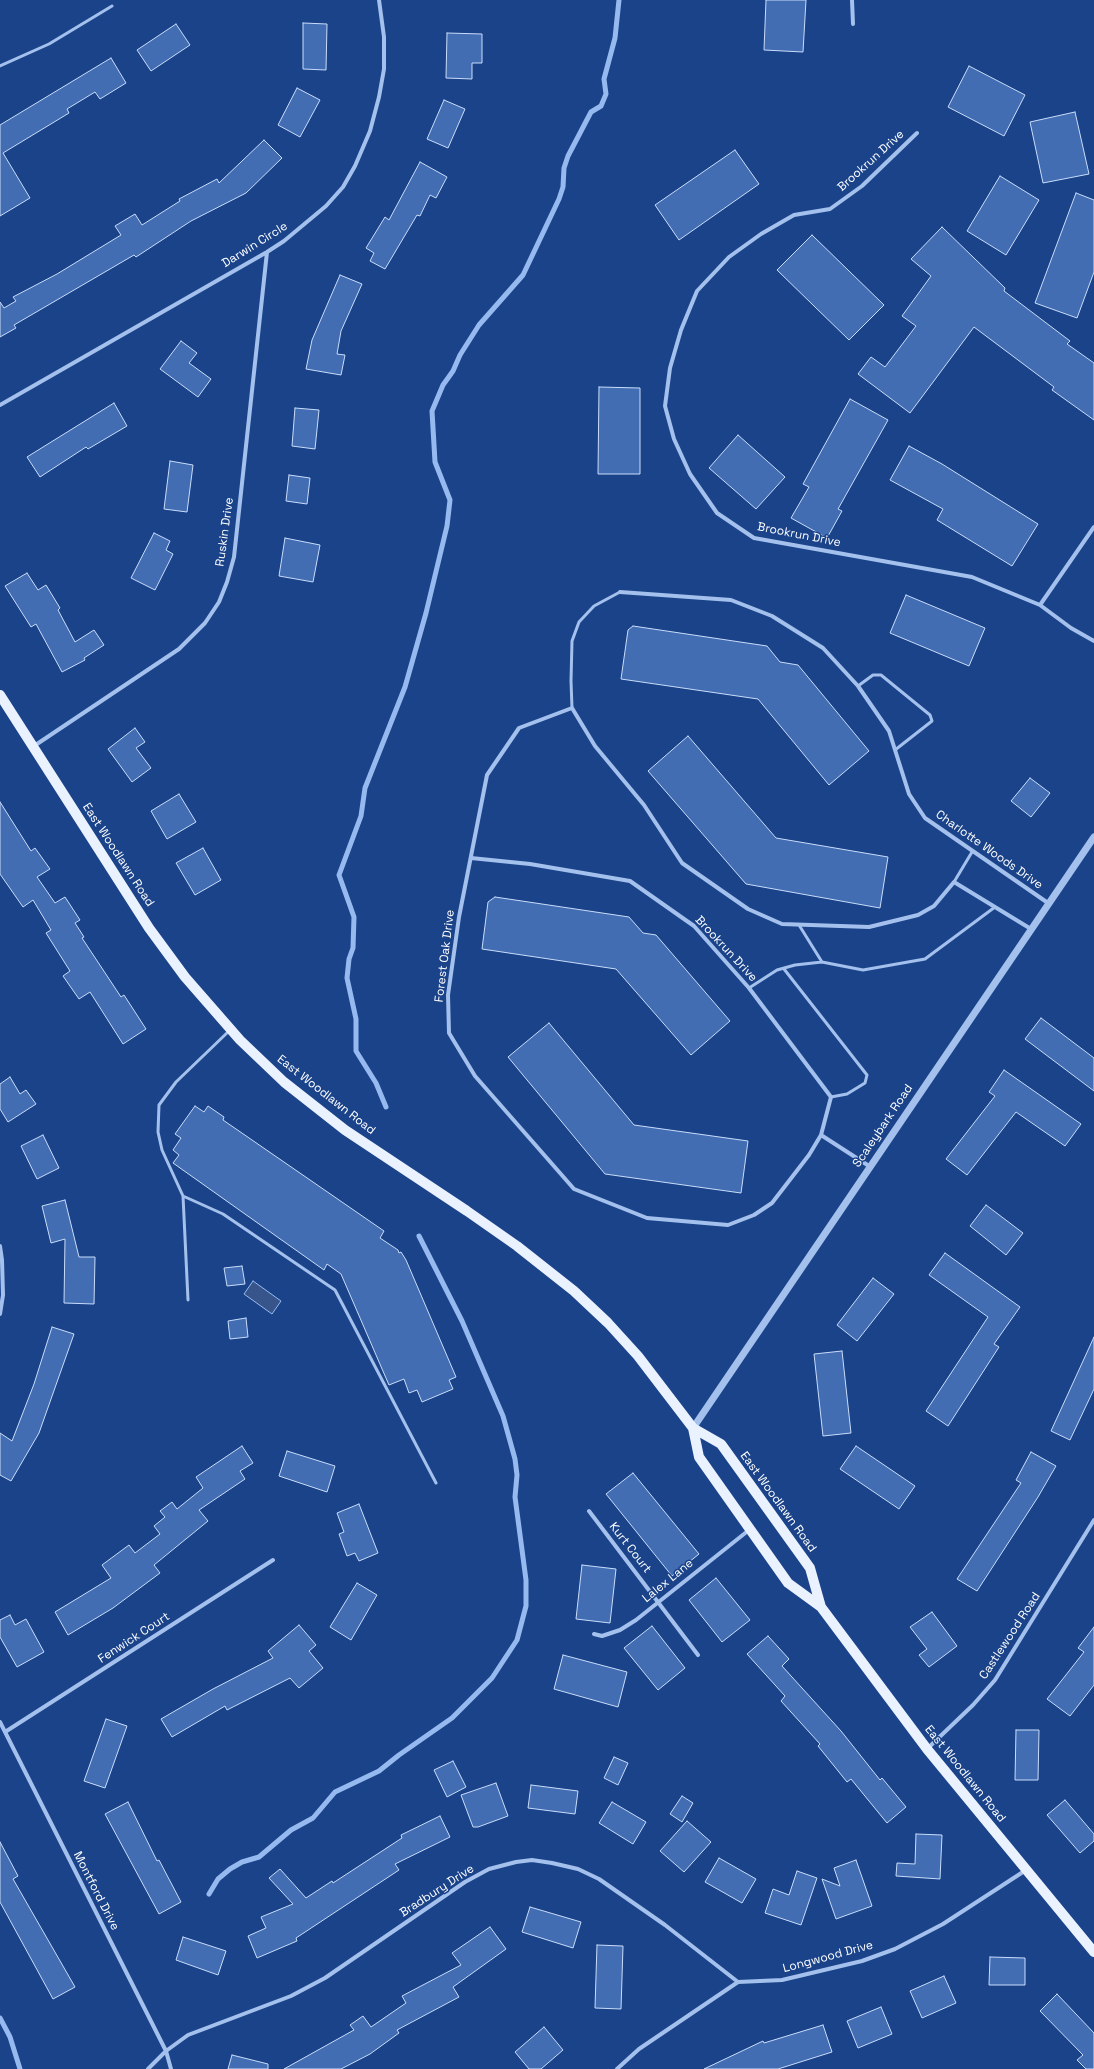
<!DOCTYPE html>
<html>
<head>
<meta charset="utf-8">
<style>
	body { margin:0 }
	canvas { display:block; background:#1a438a }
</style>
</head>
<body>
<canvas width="1094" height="2069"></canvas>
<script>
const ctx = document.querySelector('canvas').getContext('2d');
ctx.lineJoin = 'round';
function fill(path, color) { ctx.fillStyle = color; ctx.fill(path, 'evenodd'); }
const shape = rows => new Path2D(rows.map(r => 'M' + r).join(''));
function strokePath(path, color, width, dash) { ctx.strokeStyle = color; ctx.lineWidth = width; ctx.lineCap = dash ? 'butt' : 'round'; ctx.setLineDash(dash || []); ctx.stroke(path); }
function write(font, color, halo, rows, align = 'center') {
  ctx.font = font + ' "Space Grotesk",sans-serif'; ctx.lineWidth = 3; ctx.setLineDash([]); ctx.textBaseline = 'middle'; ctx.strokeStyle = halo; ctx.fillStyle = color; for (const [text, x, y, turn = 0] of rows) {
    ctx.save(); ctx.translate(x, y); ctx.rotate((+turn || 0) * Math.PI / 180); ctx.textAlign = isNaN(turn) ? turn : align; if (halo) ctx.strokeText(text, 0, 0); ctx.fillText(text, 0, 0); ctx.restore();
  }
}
const water = shape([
	[253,1281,281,1301,272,1314,244,1294,253,1281]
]);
fill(water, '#37558a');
strokePath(water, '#96baf0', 1);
strokePath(shape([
	[386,1107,376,1083,356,1051,356,1019,347,978,349,959,353,948,354,917,339,875,361,816,365,788,405,687,426,613,447,526,450,500,435,462,432,411,443,385,453,371,460,355,479,325,523,275,559,199,563,187,564,168,568,156,591,112,601,106,606,94,604,79,615,38,619,0],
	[209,1894,218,1879,230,1869,242,1862,259,1857,291,1830,313,1818,335,1792,379,1771,399,1755,452,1718,492,1678,517,1640,526,1606,526,1580,515,1497,517,1475,515,1459,503,1416,462,1321,419,1236],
	[0,2018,10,2037,20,2069]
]), '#96baf0', 5);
const building = shape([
	[766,0,806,0,803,52,764,50,766,0],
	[303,23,327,24,326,70,303,69,303,23],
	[176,24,190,45,151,71,137,50,176,24],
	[447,33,482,34,482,63,472,63,472,79,446,78,447,33],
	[111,58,126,83,100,99,95,92,67,109,69,113,3,153,30,198,0,216,0,125,111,58],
	[969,66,1025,95,1004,136,948,107,969,66],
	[297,88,320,100,300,137,278,125,297,88],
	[444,100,465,109,448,148,427,139,444,100],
	[1075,112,1089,174,1043,183,1030,122,1075,112],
	[264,140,282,158,246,193,191,221,136,257,134,255,14,325,16,328,0,337,0,302,4,308,16,301,13,297,57,274,121,235,115,226,135,214,142,225,180,201,179,199,217,179,219,183,264,140],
	[735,150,759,184,679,240,655,205,735,150],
	[420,162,447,177,436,198,430,195,420,216,417,215,385,269,370,261,374,253,366,248,385,217,389,220,420,162],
	[1000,176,1039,200,1006,255,967,231,1000,176],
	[1076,193,1094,200,1094,272,1077,318,1035,303,1076,193],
	[942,227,1005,288,1004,291,1070,341,1067,344,1094,363,1094,420,1052,390,1054,387,974,327,910,413,858,374,871,357,885,367,916,326,902,316,931,276,911,259,942,227],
	[812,235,884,305,849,340,777,270,812,235],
	[340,275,362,284,341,331,337,354,345,355,341,375,306,369,312,340,340,275],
	[181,341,197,353,189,363,211,379,198,397,160,369,181,341],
	[599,387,640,388,640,474,598,474,599,387],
	[850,399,888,420,838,509,842,511,827,538,791,518,809,487,803,484,850,399],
	[114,403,127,426,88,449,86,447,40,477,27,457,114,403],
	[295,408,319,410,315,449,292,446,295,408],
	[738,435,785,477,756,509,709,468,738,435],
	[909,446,942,464,1038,524,1012,566,937,520,943,509,890,480,909,446],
	[170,461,193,465,187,512,164,509,170,461],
	[289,475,310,478,307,504,286,501,289,475],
	[154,533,170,541,166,550,173,554,155,590,131,578,154,533],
	[285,538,320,545,313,582,279,576,285,538],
	[27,573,38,590,46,585,60,608,58,610,75,642,94,630,104,645,84,658,85,660,62,672,36,624,31,627,5,586,27,573],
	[906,595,985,628,969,666,890,633,906,595],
	[633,626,767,646,780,662,798,665,869,751,829,785,758,699,621,679,628,630,633,626],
	[135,728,145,742,136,748,151,768,132,782,108,749,135,728],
	[688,736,776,838,888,857,880,908,746,884,648,771,688,736],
	[1030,778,1050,793,1031,817,1011,801,1030,778],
	[179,794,196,822,167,839,151,811,179,794],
	[0,802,31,851,35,848,50,869,37,877,55,903,65,897,80,920,75,923,84,937,82,938,121,997,124,995,146,1029,123,1044,90,992,79,999,63,976,70,971,46,933,51,930,33,900,23,907,0,874,0,802],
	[203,848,221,880,195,895,176,863,203,848],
	[495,897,629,917,643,933,656,935,730,1021,691,1055,616,969,482,949,488,902,495,897],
	[1041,1018,1094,1058,1094,1091,1025,1039,1041,1018],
	[549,1023,634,1125,748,1141,741,1193,605,1174,508,1057,549,1023],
	[1004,1070,1081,1124,1065,1146,1016,1112,967,1175,946,1159,995,1096,989,1092,1004,1070],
	[10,1077,20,1094,26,1090,36,1104,8,1122,0,1109,0,1084,10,1077],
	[195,1106,204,1112,208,1106,224,1117,223,1120,384,1231,380,1238,398,1250,399,1253,401,1252,406,1260,456,1377,449,1380,453,1389,422,1402,417,1390,409,1393,404,1379,389,1385,341,1274,327,1264,324,1270,173,1163,179,1155,173,1150,181,1138,175,1134,195,1106],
	[43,1135,59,1168,37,1179,21,1146,43,1135],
	[65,1200,79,1257,95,1257,94,1304,64,1303,65,1239,51,1243,42,1206,65,1200],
	[986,1205,1023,1233,1006,1255,970,1226,986,1205],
	[945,1253,1020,1307,994,1344,999,1347,948,1426,926,1411,988,1317,929,1275,945,1253],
	[242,1266,245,1284,227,1286,224,1268,242,1266],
	[873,1278,894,1294,857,1341,837,1325,873,1278],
	[246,1318,248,1337,230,1339,228,1321,246,1318],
	[52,1327,74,1334,39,1433,11,1481,0,1475,0,1433,12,1441,34,1384,52,1327],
	[1094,1337,1094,1389,1070,1440,1051,1431,1094,1337],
	[842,1351,851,1433,823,1436,814,1354,842,1351],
	[242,1446,253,1463,240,1471,245,1479,199,1510,208,1521,154,1565,160,1573,113,1608,68,1635,55,1612,111,1578,102,1565,129,1545,135,1553,160,1534,154,1526,165,1517,160,1511,172,1502,177,1509,203,1488,196,1477,242,1446],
	[856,1446,915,1486,899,1509,840,1469,856,1446],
	[287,1451,335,1466,327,1492,279,1476,287,1451],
	[1031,1452,1056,1466,1038,1497,977,1591,957,1579,1021,1483,1016,1480,1031,1452],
	[633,1473,699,1554,672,1576,606,1494,633,1473],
	[359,1504,378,1553,359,1561,355,1553,347,1556,339,1534,344,1532,337,1513,359,1504],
	[582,1565,616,1569,610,1623,576,1619,582,1565],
	[716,1578,750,1620,722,1642,689,1600,716,1578],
	[357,1583,377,1595,351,1640,330,1627,357,1583],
	[932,1612,957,1646,929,1667,919,1655,927,1649,910,1627,932,1612],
	[10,1615,15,1625,26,1619,44,1652,17,1667,0,1637,0,1620,10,1615],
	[299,1625,316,1645,309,1651,323,1668,299,1688,290,1678,227,1710,225,1706,172,1737,161,1719,213,1689,273,1658,268,1651,299,1625],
	[652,1626,685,1668,658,1690,624,1648,652,1626],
	[1094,1627,1094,1685,1070,1716,1047,1699,1084,1652,1078,1648,1094,1627],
	[768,1636,789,1659,782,1666,841,1731,880,1780,882,1778,906,1807,887,1823,851,1779,847,1782,818,1746,820,1744,781,1701,785,1696,747,1654,768,1636],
	[563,1655,627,1672,618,1707,554,1689,563,1655],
	[106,1719,127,1726,105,1788,84,1781,106,1719],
	[1016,1730,1039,1730,1038,1780,1015,1780,1016,1730],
	[614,1757,628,1763,618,1785,604,1778,614,1757],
	[453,1761,466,1787,447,1797,434,1770,453,1761],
	[496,1783,508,1816,478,1827,473,1827,461,1795,496,1783],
	[531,1785,578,1791,575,1814,528,1808,531,1785],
	[682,1796,693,1803,682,1822,670,1814,682,1796],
	[1065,1800,1094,1834,1094,1841,1080,1853,1047,1815,1065,1800],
	[128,1802,157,1861,159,1860,181,1902,159,1914,105,1814,128,1802],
	[612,1802,646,1822,633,1844,599,1823,612,1802],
	[440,1816,450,1837,395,1864,399,1870,296,1938,297,1941,257,1958,248,1936,266,1928,261,1917,293,1904,269,1878,280,1869,306,1898,332,1881,333,1883,402,1838,401,1835,440,1816],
	[687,1821,711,1842,684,1872,660,1851,687,1821],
	[916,1834,942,1835,940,1879,896,1876,897,1863,915,1864,916,1834],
	[0,1842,18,1876,13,1879,75,1987,53,1999,0,1902,0,1842],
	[719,1858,756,1879,742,1903,705,1882,719,1858],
	[856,1860,872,1906,836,1919,822,1879,840,1886,834,1868,856,1860],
	[797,1871,817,1878,801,1925,765,1913,773,1889,789,1895,797,1871],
	[530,1907,581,1922,573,1948,522,1932,530,1907],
	[490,1927,506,1949,453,1987,459,1997,397,2030,399,2033,370,2054,341,2069,284,2069,354,2030,350,2025,363,2016,371,2027,406,2003,402,1996,461,1965,452,1953,490,1927],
	[183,1937,226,1951,218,1975,176,1960,183,1937],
	[597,1945,623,1946,621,2009,595,2008,597,1945],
	[990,1957,1025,1958,1025,1985,989,1985,990,1957],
	[944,1976,956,2003,922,2018,910,1991,944,1976],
	[1057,1994,1094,2033,1094,2069,1086,2069,1077,2060,1083,2055,1040,2011,1057,1994],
	[881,2007,892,2034,858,2048,847,2021,881,2007],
	[823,2025,832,2052,778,2069,704,2069,763,2041,764,2043,823,2025],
	[544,2027,563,2050,541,2069,529,2069,515,2052,544,2027],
	[232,2055,268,2064,268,2069,228,2069,232,2055]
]);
fill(building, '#426db3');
strokePath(building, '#c9dcfa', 1);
strokePath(shape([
	[0,66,49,44,112,6],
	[858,686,873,675,881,675,930,715,932,721,895,750],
	[572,708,571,681,572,641,579,622,594,606,620,592],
	[954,882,972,852],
	[799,925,822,962],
	[784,969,867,1075,865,1083,847,1094,831,1097],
	[749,988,777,970,795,965,822,962,863,970,925,959,995,907],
	[229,1031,176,1082,159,1105,158,1132,162,1150,183,1196,223,1214,335,1290,436,1483],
	[183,1196,188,1300]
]), '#a4c0ed', 3);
strokePath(shape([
	[852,0,853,24],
	[917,133,862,186,830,209,794,215,761,234,729,257,697,291,681,330,670,368,665,406,674,439,690,474,717,513,754,538,972,577,1040,605,1071,628,1094,641],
	[0,405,267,252,284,241,326,206,343,187,355,166,370,131,379,97,384,69,384,37,379,0],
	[620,592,731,600,772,616,823,648,858,686,889,731,909,794,925,818,1048,903],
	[1040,605,1094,527],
	[34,746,179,649,205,623,219,602,227,582,234,557,267,252],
	[471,858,530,864,630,881,694,926,749,988,831,1097,821,1135,869,1166],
	[821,1135,809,1155,772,1203,754,1215,728,1225,647,1218,574,1189,475,1076,449,1033,448,995,459,917,487,775,519,728,572,708,595,746,644,805,682,863,748,909,782,924,869,927,918,915,934,906,954,882,1031,929],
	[0,1246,2,1260,3,1295,0,1314],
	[589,1511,698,1655],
	[594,1634,602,1636,620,1630,636,1620,749,1530],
	[0,1722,166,2051,171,2069],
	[5,1732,273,1560],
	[928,1748,973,1705,995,1680,1094,1520],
	[148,2069,166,2051,188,2035,291,1996,325,1978,465,1882,489,1869,516,1862,532,1860,552,1863,578,1869,599,1879,665,1925,738,1982],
	[617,2069,639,2049,738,1982,782,1980,862,1961,895,1949,943,1924,1026,1870]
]), '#a4c0ed', 4);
strokePath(shape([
	[693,1428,1094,837]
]), '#a4c0ed', 7);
strokePath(shape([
	[0,695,149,928,185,977,240,1040,284,1082,345,1130,467,1211,517,1246,574,1291,608,1323,638,1356,693,1428,699,1457,788,1583,821,1607,927,1749,1094,1952],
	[693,1428,721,1444,810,1568,821,1607]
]), '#eaf1ff', 10);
write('12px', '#fff', '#1a438a', [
	["Brookrun Drive",871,161,-42],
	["Darwin Circle",255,245,-32],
	["Ruskin Drive",225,532,-82],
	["Brookrun Drive",799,535,11],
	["Charlotte Woods Drive",989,850,35],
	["East Woodlawn Road",118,855,57],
	["Brookrun Drive",726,949,47],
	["Forest Oak Drive",445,956,-83],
	["East Woodlawn Road",326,1095,38],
	["Scaleybark Road",883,1126,-56],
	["East Woodlawn Road",778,1502,54],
	["Kurt Court",630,1548,52],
	["Lalex Lane",668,1581,-39],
	["Castlewood Road",1010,1636,-57],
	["Fenwick Court",134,1638,-33],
	["East Woodlawn Road",965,1774,51],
	["Montford Drive",96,1891,63],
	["Bradbury Drive",437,1891,-33],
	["Longwood Drive",828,1957,-15]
]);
</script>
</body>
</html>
